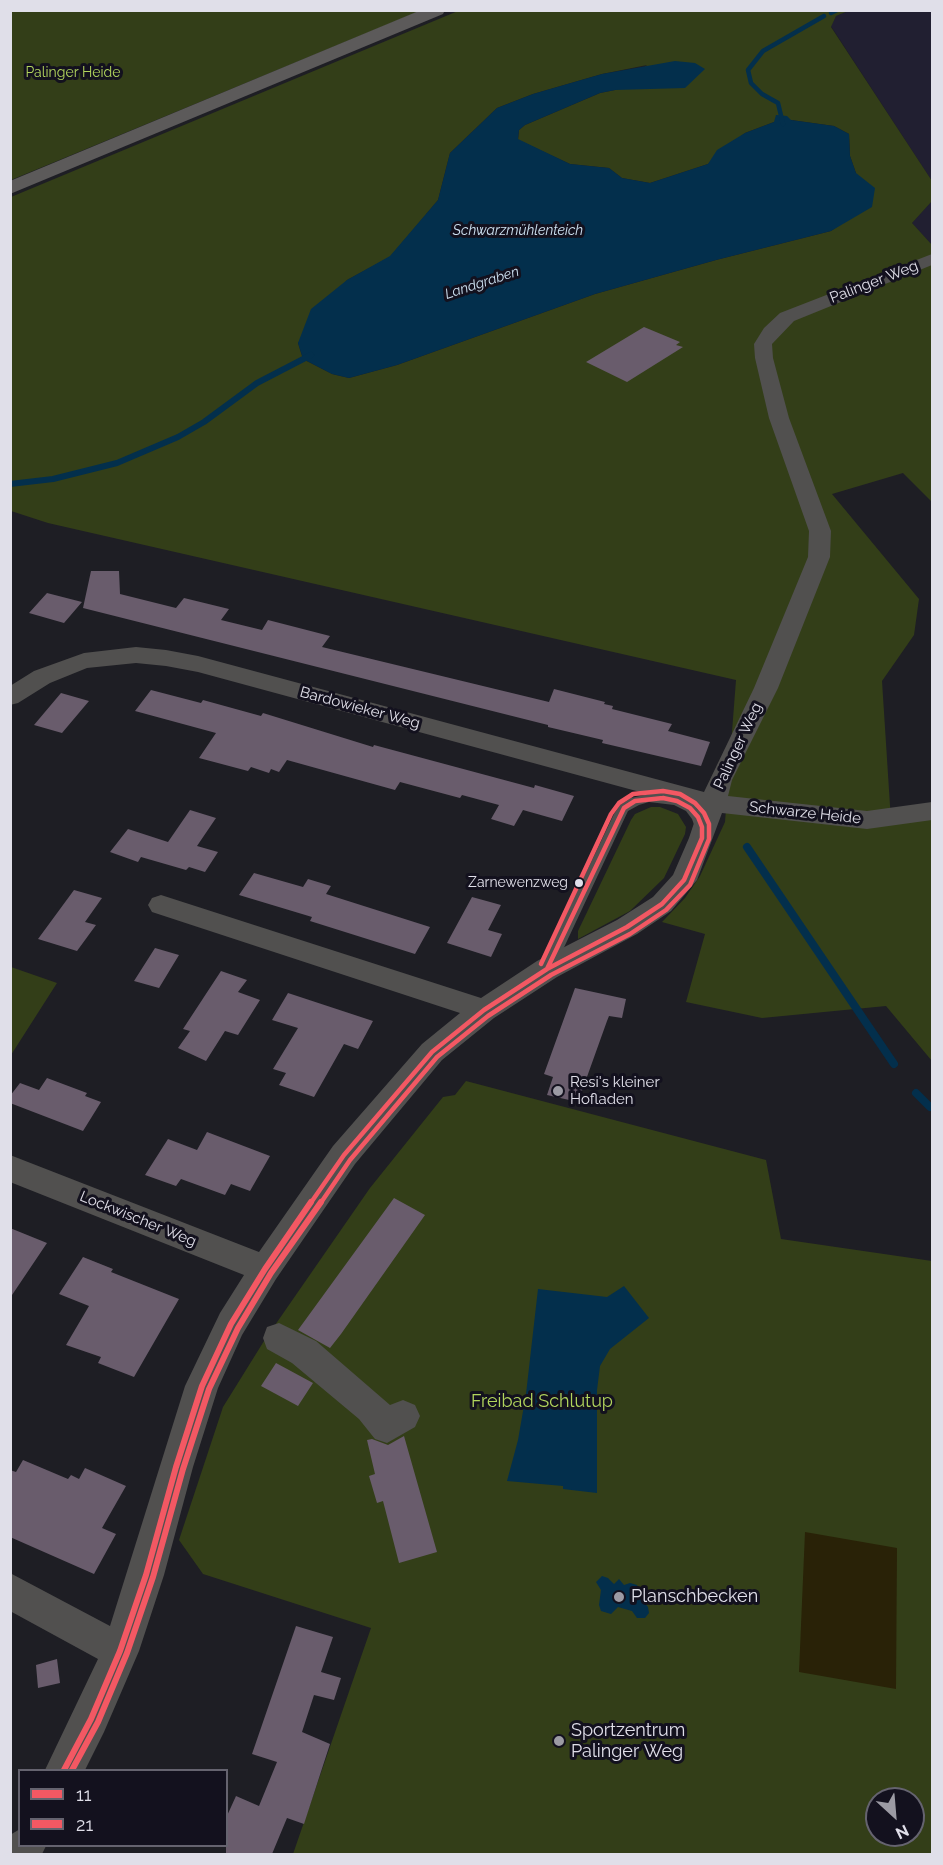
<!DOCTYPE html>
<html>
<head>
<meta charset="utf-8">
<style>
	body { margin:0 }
	#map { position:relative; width:943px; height:1865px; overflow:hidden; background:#1e1e24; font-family:Raleway,sans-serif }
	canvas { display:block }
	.frame { position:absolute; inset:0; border:12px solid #e0dfe9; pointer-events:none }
	.legend { position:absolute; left:18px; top:1769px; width:210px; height:78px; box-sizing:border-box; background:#13111e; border:2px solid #65636f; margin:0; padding:8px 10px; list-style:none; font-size:18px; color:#e0dfe9 }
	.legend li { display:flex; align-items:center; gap:12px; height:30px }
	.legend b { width:30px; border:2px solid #65636f }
	.north { position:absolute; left:865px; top:1787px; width:60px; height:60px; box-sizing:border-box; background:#13111e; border:2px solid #65636f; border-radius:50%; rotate:154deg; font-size:16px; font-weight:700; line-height:24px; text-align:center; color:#e0dfe9 }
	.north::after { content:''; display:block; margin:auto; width:21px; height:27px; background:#9c9ba4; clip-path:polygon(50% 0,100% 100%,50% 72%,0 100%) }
</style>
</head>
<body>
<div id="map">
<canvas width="943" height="1865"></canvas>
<div class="frame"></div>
<ul class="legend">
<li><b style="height:8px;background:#f35863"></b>11</li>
<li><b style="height:8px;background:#f35863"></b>21</li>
</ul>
<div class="north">N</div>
</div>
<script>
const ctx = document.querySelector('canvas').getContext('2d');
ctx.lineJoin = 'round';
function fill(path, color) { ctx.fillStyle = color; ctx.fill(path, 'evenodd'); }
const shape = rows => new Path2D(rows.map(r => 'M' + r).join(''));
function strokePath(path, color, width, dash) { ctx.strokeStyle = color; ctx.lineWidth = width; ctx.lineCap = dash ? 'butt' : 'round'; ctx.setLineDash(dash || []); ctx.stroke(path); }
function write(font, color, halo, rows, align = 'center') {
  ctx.font = font + ' Raleway,sans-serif'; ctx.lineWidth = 6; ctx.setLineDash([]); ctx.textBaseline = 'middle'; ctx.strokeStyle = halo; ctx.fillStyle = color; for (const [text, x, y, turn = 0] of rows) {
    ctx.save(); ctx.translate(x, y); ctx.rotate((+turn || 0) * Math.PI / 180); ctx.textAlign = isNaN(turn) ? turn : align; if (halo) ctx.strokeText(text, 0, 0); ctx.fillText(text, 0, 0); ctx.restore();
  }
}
fill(shape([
	[848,11,932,11,932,181,831,26,836,16],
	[932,201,932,245,912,223]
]), '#211f31');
fill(shape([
	[10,11,420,11,11,180],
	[458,11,848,11,836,16,831,27,932,181,932,201,912,223,932,245,932,502,903,473,832,494,919,599,914,635,882,681,891,821,932,815,932,1061,886,1006,762,1018,686,1002,705,934,662,922,685,898,700,876,725,822,736,680,48,523,11,511,11,197],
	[647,65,615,90,600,93,525,125,519,130,518,140,570,164,609,168,622,178,650,183,708,164,745,133,774,122,791,120,834,126,849,134,850,156,856,173,849,218,831,231,716,260,595,294,397,365,349,378,332,374,303,359,298,343,347,280,390,257,438,200,450,153,497,108,533,94,602,74],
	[651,807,660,807,678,814,686,827,685,834,664,878,630,911,578,939,578,931,631,820,635,814],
	[11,967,57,983,11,1055,10,967],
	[466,1081,766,1160,781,1239,932,1261,932,1854,293,1854,371,1628,203,1574,179,1540,223,1407,264,1341,370,1188,443,1097,455,1095],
	[877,1799,913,1799,913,1835,877,1835]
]), '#333e18');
fill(shape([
	[805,1532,897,1548,896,1689,799,1672]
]), '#292207');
fill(shape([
	[675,61,695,63,705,69,685,88,615,90,600,93,525,125,519,130,518,139,570,164,609,168,622,178,650,183,708,164,717,150,745,133,774,122,776,115,787,116,791,120,834,126,849,134,850,156,856,173,875,188,872,207,831,231,716,260,595,294,397,365,349,378,332,374,303,359,298,343,311,309,347,280,390,256,438,200,450,153,497,108,533,94,602,74],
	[624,1286,649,1318,610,1349,600,1366,597,1390,597,1493,563,1489,563,1486,507,1481,518,1440,526,1394,538,1289,607,1297],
	[602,1576,608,1578,614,1584,619,1579,624,1585,630,1583,637,1585,640,1591,638,1595,648,1607,649,1613,645,1618,637,1618,632,1611,618,1607,611,1614,601,1611,599,1605,601,1590,596,1582]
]), '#032f4c');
strokePath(shape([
	[831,13,837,10],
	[783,124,778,103,762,94,751,83,748,70,763,51,824,16]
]), '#032f4c', 4.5);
strokePath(shape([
	[10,484,53,479,117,463,178,437,204,422,257,383,311,355]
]), '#032f4c', 6);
strokePath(shape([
	[747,847,894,1064],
	[916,1093,930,1107]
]), '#032f4c', 8);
fill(shape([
	[644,327,680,342,676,345,683,347,627,382,586,362],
	[91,571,119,571,120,594,176,608,184,598,229,609,221,620,262,630,268,620,330,636,322,647,549,702,554,689,605,702,604,704,613,706,612,709,672,724,668,731,710,742,701,766,602,743,603,740,548,727,548,725,83,608],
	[47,593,82,602,64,623,29,613],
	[151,690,201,703,203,700,261,716,263,713,373,747,374,745,534,788,535,785,574,796,562,821,523,810,514,826,491,819,499,805,462,795,460,798,400,782,395,790,287,760,279,772,271,769,269,773,251,767,248,771,199,758,216,733,135,711],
	[61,693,89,701,62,733,34,725],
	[190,810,216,818,197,846,218,852,205,872,189,867,186,870,141,857,138,862,110,852,128,829,168,842],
	[254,873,303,887,308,879,331,886,326,894,430,927,415,954,310,921,312,917,239,895],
	[74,890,102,898,85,922,96,925,77,951,38,939],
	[472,897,501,905,488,930,502,934,491,957,447,943],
	[155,948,179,955,159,988,134,981],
	[221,971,247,980,238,992,260,1000,238,1035,225,1031,206,1061,178,1048,190,1031,183,1029],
	[575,988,626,999,622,1018,609,1016,607,1021,578,1102,547,1095,553,1077,544,1074],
	[288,993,373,1021,358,1049,344,1044,314,1097,279,1085,286,1073,273,1069,298,1028,272,1020],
	[47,1078,87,1093,85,1096,101,1102,83,1131,10,1103,10,1096,20,1083,39,1090],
	[207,1132,270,1156,250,1191,231,1184,225,1195,181,1179,176,1186,145,1175,168,1139,197,1150],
	[394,1198,425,1215,341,1334,330,1348,298,1330],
	[10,1228,47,1243,10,1298],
	[83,1257,113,1269,111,1272,179,1299,134,1377,98,1363,101,1357,66,1345,89,1306,59,1294],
	[276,1363,313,1383,298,1406,261,1386],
	[404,1436,437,1552,399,1563,383,1501,377,1503,369,1476,375,1474,367,1440,372,1439,388,1445],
	[23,1460,68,1479,71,1475,79,1479,85,1468,126,1486,102,1528,116,1534,94,1574,10,1537,10,1470,16,1472],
	[296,1626,333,1637,321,1672,341,1678,334,1700,314,1695,302,1732,330,1744,304,1824,287,1818,272,1854,226,1854,226,1818,236,1796,259,1806,277,1762,252,1754],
	[57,1659,60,1683,38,1688,36,1665]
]), '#695c6c');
fill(shape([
	[649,794,677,797,694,805,704,817,708,830,707,833,697,833,692,819,686,811,674,805,649,802,639,805,628,811,552,973,542,973,540,969,614,814,620,805,631,798,649,794]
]), '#51504f');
fill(shape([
	[932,254,932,265,794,321,772,344,773,358,789,418,831,531,830,557,778,688,732,780,728,796,867,811,932,802,932,820,867,829,722,813,697,880,671,911,637,934,557,977,494,1018,442,1060,355,1164,276,1279,242,1335,218,1388,193,1467,164,1575,139,1651,104,1732,85,1770,45,1770,98,1659,10,1611,10,1573,110,1626,185,1386,220,1313,244,1275,10,1182,10,1155,259,1252,333,1146,422,1044,460,1013,152,912,148,905,152,898,161,895,481,998,537,961,617,920,653,897,673,875,689,838,699,808,198,672,166,666,136,663,87,668,50,683,18,703,10,705,10,686,34,671,84,653,136,647,166,650,198,656,704,792,754,688,808,557,809,531,769,418,755,358,754,344,764,328,780,313,932,254],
	[279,1323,316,1341,390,1405,403,1400,415,1405,420,1416,415,1427,387,1443,375,1439,359,1419,292,1363,267,1349,263,1338,267,1327,279,1323],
	[20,1829,20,1846,46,1846,42,1854,10,1854,10,1835,20,1829]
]), '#51504f');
fill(shape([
	[421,10,445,10,443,14,10,194,10,181,421,10]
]), '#5c5a5a');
strokePath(shape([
	[663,798,677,801,690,808,698,817,702,827,702,838,684,880,662,904,627,927,547,969,624,808,635,801,663,798],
	[310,1204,344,1155,432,1052,484,1010,547,969]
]), '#f35863', 4.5);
strokePath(shape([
	[64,1770,91,1719,120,1651,146,1575,176,1467,202,1386,231,1324,265,1269,311,1202]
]), '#f35863', 6);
strokePath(shape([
	[320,1204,350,1160,437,1057,488,1016,551,975,630,934,666,910,690,885,709,839,709,824,704,813,695,803,680,794,663,791,633,794,619,803,611,814,541,964]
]), '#f35863', 4.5);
strokePath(shape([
	[72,1770,98,1722,127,1653,153,1577,183,1469,209,1389,238,1328,271,1273,321,1202]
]), '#f35863', 6);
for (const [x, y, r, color] of [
	[579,883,5,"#e0dfe9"],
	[558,1091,6,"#9c9ba4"],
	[619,1597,6,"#9c9ba4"],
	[559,1741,6,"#9c9ba4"]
]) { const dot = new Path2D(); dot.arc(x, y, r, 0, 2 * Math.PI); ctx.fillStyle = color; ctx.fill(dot); strokePath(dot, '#13111e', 2); }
write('14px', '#b2d55d', '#13111e', [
	["Palinger Heide",73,73]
]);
write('italic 14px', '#cee2f2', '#13111e', [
	["Schwarzmühlenteich",518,231],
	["Landgraben",482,283,-18]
]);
write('14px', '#e0dfe9', '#13111e', [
	["Zarnewenzweg",568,883]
], 'right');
write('15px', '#e0dfe9', '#13111e', [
	["Palinger Weg",874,282,-21],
	["Bardowieker Weg",360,708,15],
	["Palinger Weg",738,746,-65],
	["Schwarze Heide",805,813,6],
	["Lockwischer Weg",138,1219,22]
]);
write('15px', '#e0dfe9', '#13111e', [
	["Resi's kleiner",570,1082],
	["Hofladen",570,1099]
], 'left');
write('18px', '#b2d55d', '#13111e', [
	["Freibad Schlutup",542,1402]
]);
write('18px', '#e0dfe9', '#13111e', [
	["Planschbecken",631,1597],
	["Sportzentrum",571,1731],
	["Palinger Weg",571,1752]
], 'left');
</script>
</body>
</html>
